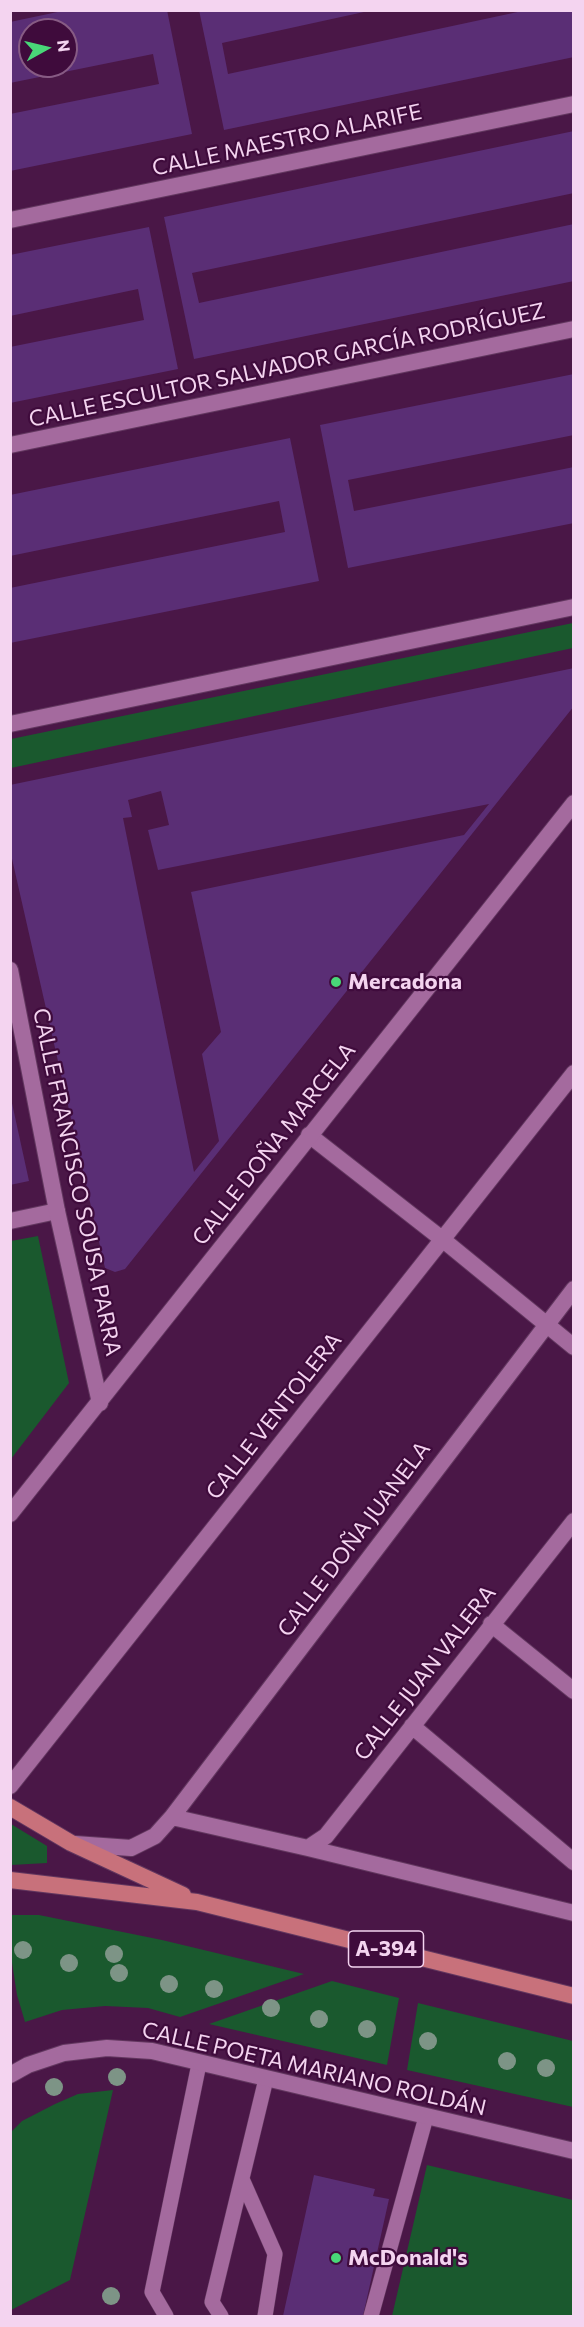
<!DOCTYPE html>
<html>
<head>
<meta charset="utf-8">
<style>
	body { margin:0 }
	#map { position:relative; width:584px; height:2327px; overflow:hidden; background:#4a1747; font-family:Commissioner,sans-serif }
	canvas { display:block }
	.frame { position:absolute; inset:0; border:12px solid #f4d4f0; pointer-events:none }
	.north { position:absolute; left:18px; top:18px; width:60px; height:60px; box-sizing:border-box; background:#3f0b3c; border:2px solid #875b84; border-radius:50%; rotate:82deg; font-size:16px; font-weight:700; line-height:24px; text-align:center; color:#f4d4f0 }
	.north::after { content:''; display:block; margin:auto; width:21px; height:27px; background:#49d778; clip-path:polygon(50% 0,100% 100%,50% 72%,0 100%) }
</style>
</head>
<body>
<div id="map">
<canvas width="584" height="2327"></canvas>
<div class="frame"></div>
<div class="north">N</div>
</div>
<script>
const ctx = document.querySelector('canvas').getContext('2d');
ctx.lineJoin = 'round';
function fill(path, color) { ctx.fillStyle = color; ctx.fill(path, 'evenodd'); }
const shape = rows => new Path2D(rows.map(r => 'M' + r).join(''));
function strokePath(path, color, width, dash) { ctx.strokeStyle = color; ctx.lineWidth = width; ctx.lineCap = dash ? 'butt' : 'round'; ctx.setLineDash(dash || []); ctx.stroke(path); }
function write(font, color, halo, rows, align = 'center') {
  ctx.font = font + ' Commissioner,sans-serif'; ctx.lineWidth = 4.5; ctx.setLineDash([]); ctx.textBaseline = 'middle'; ctx.strokeStyle = halo; ctx.fillStyle = color; for (const [text, x, y, turn = 0] of rows) {
    ctx.save(); ctx.translate(x, y); ctx.rotate((+turn || 0) * Math.PI / 180); ctx.textAlign = isNaN(turn) ? turn : align; if (halo) ctx.strokeText(text, 0, 0); ctx.fillText(text, 0, 0); ctx.restore();
  }
}
fill(shape([
	[573,623,573,648,11,768,11,739],
	[38,1236,69,1383,11,1459,11,1241],
	[11,1824,47,1846,47,1863,11,1865],
	[10,1915,39,1915,162,1940,304,1974,180,2017,148,2008,105,2006,62,2010,25,2022,17,1995,11,1956],
	[332,1981,399,1998,387,2065,209,2024],
	[418,2003,573,2041,573,2107,407,2070],
	[113,2090,70,2280,11,2310,11,2132,22,2121,55,2104,78,2094],
	[427,2165,573,2200,573,2316,392,2316]
]), '#1a592e');
fill(shape([
	[67,10,167,10,192,134,10,171,10,114,159,84,153,54,10,83,10,22],
	[30,30,66,30,66,66,30,66],
	[199,10,373,10,222,43,228,74,527,10,574,10,574,57,224,130],
	[574,131,574,193,192,273,199,303,574,224,574,281,194,359,164,217],
	[149,227,178,369,10,403,10,347,144,320,138,289,10,316,10,255],
	[574,374,574,435,348,480,354,511,574,467,574,523,348,568,320,425],
	[290,438,319,581,10,643,10,588,285,532,279,501,10,556,10,495],
	[574,668,574,706,125,1269,115,1272,105,1268,10,850,10,785],
	[161,791,169,825,148,830,158,870,489,804,464,835,191,892,221,1032,202,1054,219,1141,194,1172,123,818,132,817,128,800],
	[10,1094,29,1181,10,1185],
	[314,2175,375,2189,373,2196,389,2199,363,2316,283,2316]
]), '#5a2e75');
const service = shape([
	[242,2179,275,2254,265,2316],
	[166,2316,152,2292,199,2064],
	[221,2316,212,2302,266,2079],
	[371,2316,426,2117]
]);
const pedestrian = shape([
	[10,724,574,607],
	[10,1221,57,1211]
]);
const minor = shape([
	[10,220,574,104],
	[10,970,57,1211,100,1403],
	[309,1135,442,1239,574,1347],
	[491,1624,574,1691],
	[412,1726,574,1862],
	[10,1786,574,1073],
	[172,1817,574,1289],
	[75,1844,131,1848,155,1836,172,1817,308,1848,574,1913],
	[308,1848,326,1836,574,1521],
	[10,2075,28,2065,64,2053,107,2048,152,2051,574,2151]
]);
const tertiary = shape([
	[10,445,574,329],
	[10,1514,574,803]
]);
const primary = shape([
	[10,1807,71,1843,183,1895],
	[10,1880,197,1902,574,1996]
]);
strokePath(service, '#62375f', 16);
strokePath(pedestrian, '#62375f', 18);
strokePath(minor, '#62375f', 18);
strokePath(tertiary, '#62375f', 18);
strokePath(primary, '#62375f', 18);
strokePath(service, '#a46a9e', 15);
strokePath(pedestrian, '#a46a9e', 16);
strokePath(minor, '#a46a9e', 16);
strokePath(tertiary, '#a46a9e', 16);
strokePath(primary, '#c8717b', 16);
ctx.fillStyle = '#7d9486';
for (const [x, y] of [
	[23,1950],
	[114,1954],
	[69,1963],
	[119,1973],
	[169,1984],
	[214,1989],
	[271,2008],
	[319,2019],
	[367,2029],
	[428,2041],
	[507,2061],
	[546,2068],
	[117,2077],
	[54,2087],
	[111,2296]
]) { ctx.beginPath(); ctx.arc(x, y, 9, 0, 2 * Math.PI); ctx.fill(); }
for (const [x, y, r, color] of [
	[336,982,6,"#49d778"],
	[336,2258,6,"#49d778"]
]) { const dot = new Path2D(); dot.arc(x, y, r, 0, 2 * Math.PI); ctx.fillStyle = color; ctx.fill(dot); strokePath(dot, '#3f0b3c', 2); }
for (const [x, y, w] of [
	[386,1949,75]
]) { const box = new Path2D(); box.roundRect(x - w / 2, y - 18, w, 36, 4.5); ctx.fillStyle = '#3f0b3c'; ctx.fill(box); strokePath(box, '#f4d4f0', 1.5); }
write('bold 21px', '#f4d4f0', null, [
	["A-394",386,1949]
]);
write('22px', '#f4d4f0', '#3f0b3c', [
	["CALLE MAESTRO ALARIFE",287,140,-12],
	["CALLE ESCULTOR SALVADOR GARCÍA RODRÍGUEZ",287,365,-12],
	["CALLE DOÑA MARCELA",274,1144,-52],
	["CALLE FRANCISCO SOUSA PARRA",77,1182,78],
	["CALLE VENTOLERA",274,1416,-52],
	["CALLE DOÑA JUANELA",354,1539,-53],
	["CALLE JUAN VALERA",425,1673,-52],
	["CALLE POETA MARIANO ROLDÁN",314,2069,13]
]);
write('bold 22px', '#f4d4f0', '#3f0b3c', [
	["Mercadona",348,982],
	["McDonald's",348,2258]
], 'left');
</script>
</body>
</html>
